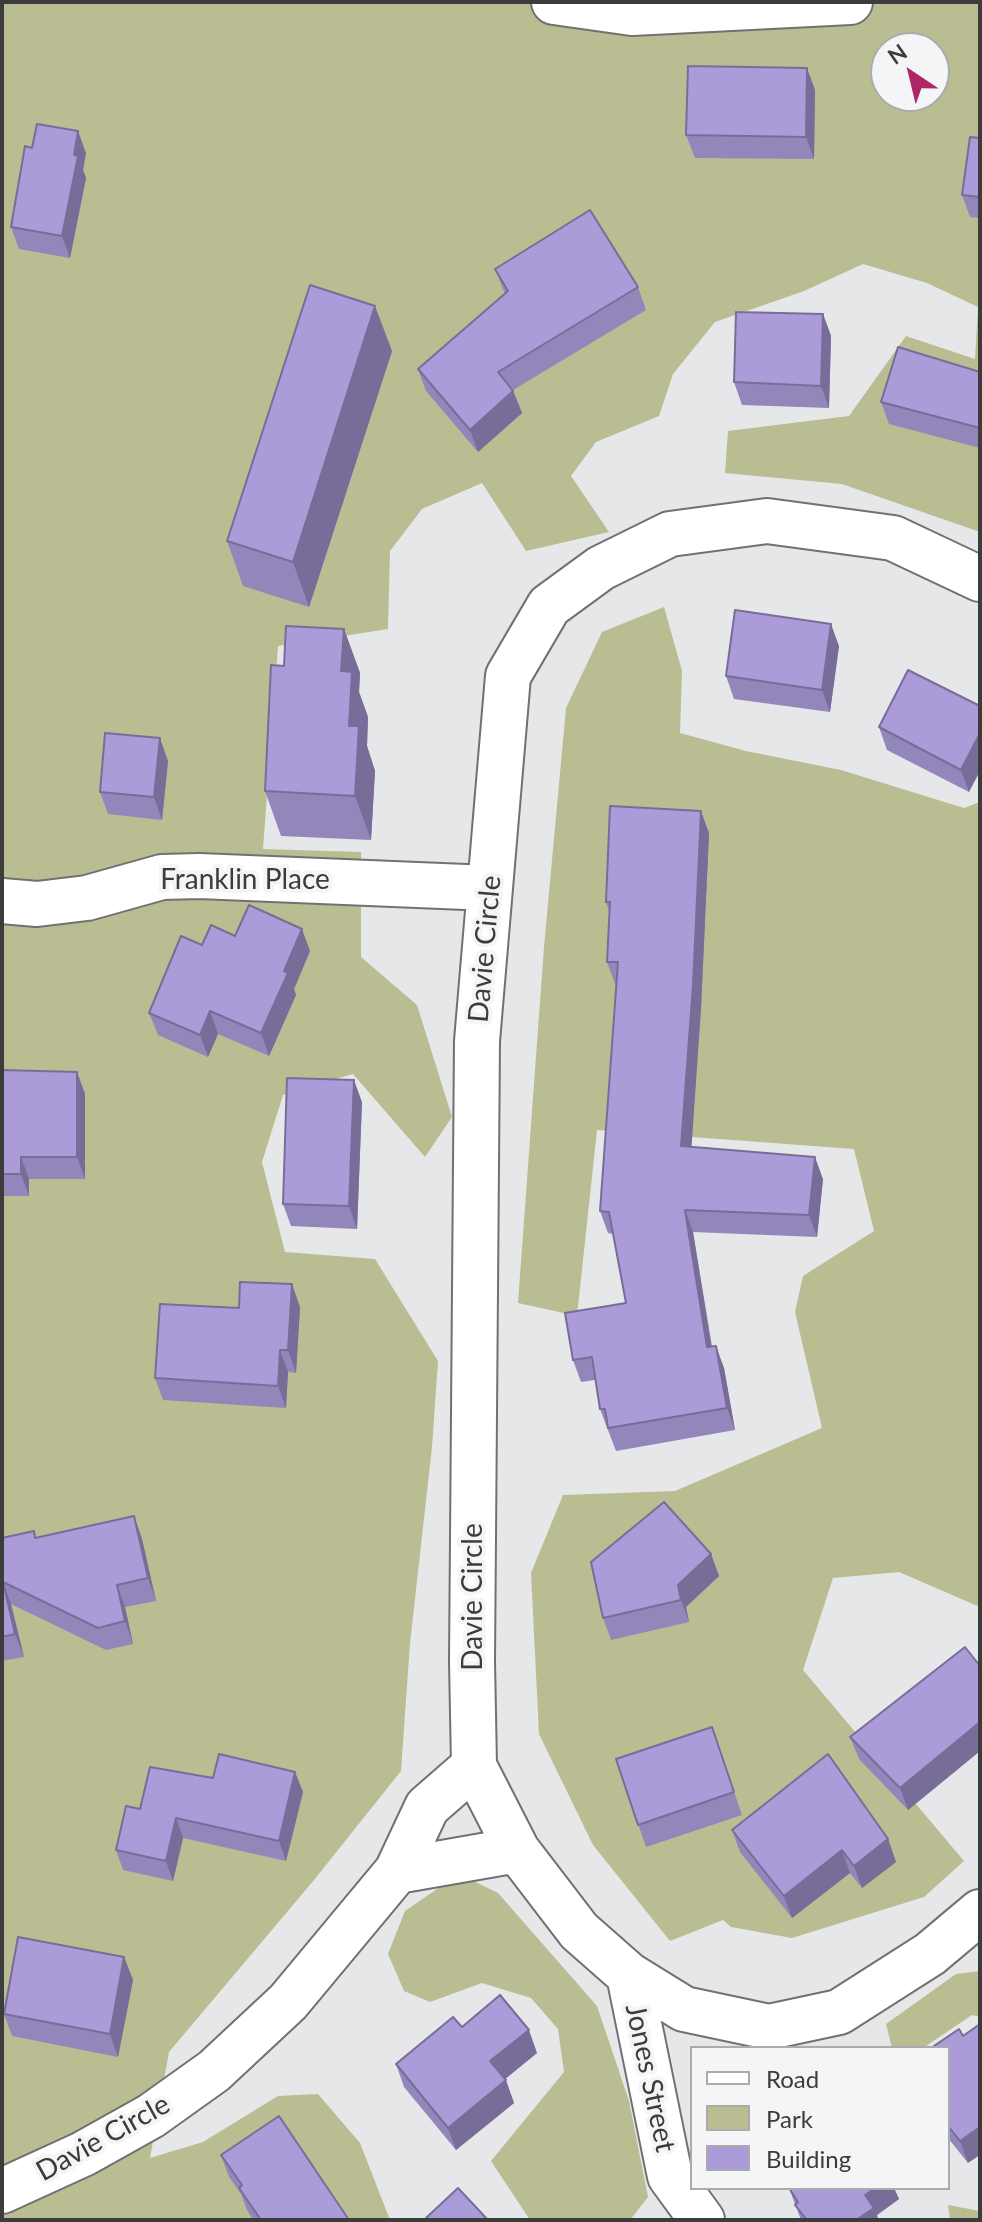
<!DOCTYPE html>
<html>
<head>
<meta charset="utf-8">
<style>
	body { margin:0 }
	#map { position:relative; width:982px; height:2222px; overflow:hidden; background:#e6e7e9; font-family:Lato,sans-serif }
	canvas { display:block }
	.frame { position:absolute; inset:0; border:4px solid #3b3c3c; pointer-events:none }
	.legend { position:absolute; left:690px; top:2046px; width:260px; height:144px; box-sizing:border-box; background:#f3f5f6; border:2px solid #a9abac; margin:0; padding:10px 14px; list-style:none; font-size:24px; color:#3b3c3c }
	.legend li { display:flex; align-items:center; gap:16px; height:40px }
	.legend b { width:40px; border:2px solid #a9abac }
	.north { position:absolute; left:870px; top:32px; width:80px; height:80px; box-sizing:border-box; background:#f3f5f6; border:2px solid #a9abac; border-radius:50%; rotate:325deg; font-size:22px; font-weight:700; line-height:32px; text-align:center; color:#3b3c3c }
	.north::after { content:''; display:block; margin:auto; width:28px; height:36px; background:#af2667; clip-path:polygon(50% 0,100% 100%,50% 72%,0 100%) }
</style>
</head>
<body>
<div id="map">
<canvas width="982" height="2222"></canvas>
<div class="frame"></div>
<ul class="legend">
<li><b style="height:10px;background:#fff"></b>Road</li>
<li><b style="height:22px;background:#b9bd91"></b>Park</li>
<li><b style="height:22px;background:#ab9cd9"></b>Building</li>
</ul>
<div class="north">N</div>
</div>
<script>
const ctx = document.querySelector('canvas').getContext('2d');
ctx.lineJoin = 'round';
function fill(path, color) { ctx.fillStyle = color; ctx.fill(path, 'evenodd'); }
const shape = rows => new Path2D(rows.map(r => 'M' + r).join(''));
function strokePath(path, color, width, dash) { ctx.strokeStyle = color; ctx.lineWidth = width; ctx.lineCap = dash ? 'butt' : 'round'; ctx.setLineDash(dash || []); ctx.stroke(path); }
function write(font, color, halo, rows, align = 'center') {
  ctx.font = font + ' Lato,sans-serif'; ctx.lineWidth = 8; ctx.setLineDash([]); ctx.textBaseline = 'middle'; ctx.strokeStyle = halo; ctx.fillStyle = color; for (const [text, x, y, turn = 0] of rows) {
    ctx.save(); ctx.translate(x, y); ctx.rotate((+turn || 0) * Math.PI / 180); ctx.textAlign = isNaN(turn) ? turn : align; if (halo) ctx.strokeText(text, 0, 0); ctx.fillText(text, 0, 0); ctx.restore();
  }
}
fill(shape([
	[2,2,980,2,980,532,842,484,725,473,728,431,849,416,906,336,975,359,978,307,927,283,863,264,804,291,715,322,673,374,659,416,596,442,571,476,609,532,526,551,482,483,422,509,390,551,388,629,278,646,263,849,361,852,361,957,417,1005,452,1117,425,1157,353,1074,283,1095,262,1162,285,1252,375,1259,438,1361,432,1447,410,1643,401,1771,314,1880,169,2052,150,2158,203,2142,278,2096,318,2094,360,2143,390,2220,2,2220],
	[886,48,934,48,934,96,886,96],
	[664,607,682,671,680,733,746,751,841,770,964,808,980,802,980,1607,899,1572,833,1578,803,1670,964,1861,924,1897,792,1938,731,1927,723,1920,670,1941,593,1845,539,1734,531,1573,563,1495,675,1491,822,1428,795,1312,803,1276,874,1231,854,1149,597,1130,577,1316,518,1303,544,947,566,708,602,632],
	[459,1874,498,1893,597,2006,629,2101,648,2197,630,2220,530,2220,491,2161,564,2072,558,2029,531,1998,482,1983,430,2002,404,1991,388,1954,405,1911],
	[980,1971,980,2017,972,2015,923,2048,892,2048,886,2024,956,1974],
	[948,2205,980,2211,980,2220,950,2220]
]), '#b9bd91');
const minor = shape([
	[554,2,632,13,850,2],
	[980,579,893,538,767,521,670,534,601,568,549,606,508,676,477,1041,472,1661,474,1766,517,1850,579,1931,629,1975,684,2009,769,2027,839,2012,930,1954,980,1912],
	[2,901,37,904,87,898,162,877,199,876,490,888],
	[397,1871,517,1850],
	[629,1975,670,2176,702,2220],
	[2,2191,83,2154,151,2116,214,2071,288,2002,397,1871,427,1807,474,1766]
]);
strokePath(minor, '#707173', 48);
strokePath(minor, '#fff', 44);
fill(shape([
	[815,90,814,159,695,158,686,135],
	[980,138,980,218,970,217,962,195],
	[32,148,86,153,83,170,86,178,70,258,19,249,11,227],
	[495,269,638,287,646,310,513,390,522,413,478,452,426,391,418,369,505,294],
	[823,314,831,336,829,408,742,405,734,382],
	[392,351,309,607,243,586,227,541],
	[980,372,980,448,889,424,881,402],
	[344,629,360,673,359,692,368,717,367,746,375,771,371,840,281,836,265,791,284,666],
	[839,646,830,712,734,699,726,676],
	[980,706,969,792,887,750,879,727],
	[168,761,162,820,108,814,100,792],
	[709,833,701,1008,691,1147,823,1179,817,1237,693,1232,712,1346,724,1368,735,1430,616,1451,600,1409,595,1380,581,1382,573,1360,626,1303,613,1234,608,1233,600,1211,616,984,615,984,607,962,609,911,606,902],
	[235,936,310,951,294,989,296,995,269,1056,218,1034,208,1057,158,1035,149,1013,202,945],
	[2,1070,77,1072,85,1094,85,1179,29,1179,29,1196,2,1196],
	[362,1102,357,1229,291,1226,283,1204],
	[300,1307,296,1373,288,1372,286,1408,163,1400,155,1378,239,1308],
	[134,1516,142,1539,156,1601,125,1607,133,1644,106,1650,11,1604,24,1657,2,1661,2,1538,34,1531,36,1538],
	[711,1554,719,1576,686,1607,689,1622,611,1640,603,1618],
	[980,1666,980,1751,908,1810,859,1759,850,1737],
	[712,1727,742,1815,646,1847,616,1759],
	[295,1772,303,1792,286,1861,183,1838,173,1881,123,1870,116,1850,140,1809,213,1778],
	[732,1830,888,1839,896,1862,862,1888,850,1873,792,1918,740,1852],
	[124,1957,133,1980,118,2057,12,2036,4,2014],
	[462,2027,537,2053,505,2079,514,2103,456,2150,404,2087,396,2064],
	[963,2036,968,2163,948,2138,948,2048],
	[221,2155,349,2220,253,2220,247,2210,241,2194,229,2177],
	[789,2188,894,2188,899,2199,877,2215,878,2220,801,2220]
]), '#9386bb');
fill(shape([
	[807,68,815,90,814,159,806,137],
	[78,131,86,153,83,170,86,178,70,258,62,236],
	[375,306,392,351,309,607,293,562],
	[823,314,831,336,829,408,821,386],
	[513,391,522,413,478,452,470,430],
	[831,624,839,646,830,712,822,690],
	[344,629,360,673,359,692,368,717,367,746,375,771,371,840,355,796,341,671],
	[980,733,980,771,969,792,961,770],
	[160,738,168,761,162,820,154,797],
	[701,811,709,833,701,1008,690,1169,681,1146],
	[302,929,310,951,294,989,296,995,269,1056,261,1033,284,971],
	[210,1011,218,1034,208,1057,200,1035],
	[77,1072,85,1094,85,1179,77,1157],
	[354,1080,362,1102,357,1229,349,1206],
	[21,1157,29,1179,29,1196,21,1174],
	[815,1157,823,1179,817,1237,809,1215],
	[685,1210,693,1232,715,1370,707,1347],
	[292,1284,300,1307,296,1373,288,1350],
	[716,1346,724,1368,735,1430,727,1408],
	[280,1350,288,1372,286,1408,278,1386],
	[134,1516,142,1539,156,1601,148,1578],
	[711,1554,719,1576,686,1607,689,1622,681,1600,678,1585],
	[3,1582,11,1604,24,1657,15,1634],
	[117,1585,125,1607,133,1644,125,1621],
	[980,1722,980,1751,908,1810,900,1788],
	[295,1772,303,1792,286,1861,279,1841],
	[176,1818,183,1838,173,1881,166,1861],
	[888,1839,896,1862,862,1888,854,1866],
	[842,1850,850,1873,792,1918,784,1896],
	[124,1957,133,1980,118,2057,110,2034],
	[529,2030,537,2053,499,2084,490,2061],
	[506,2080,514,2103,456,2150,448,2128],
	[980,2127,980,2155,968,2163,960,2141],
	[875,2188,894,2188,899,2199,877,2215,878,2220,856,2220,865,2195]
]), '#786d98');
const building = shape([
	[688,66,807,68,806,137,686,135,688,66],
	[37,124,78,131,74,155,78,156,62,236,11,227,25,146,32,148,37,124],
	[970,137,980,138,980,197,962,195,970,137],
	[590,210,638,287,498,372,513,391,470,430,418,369,508,291,495,269,590,210],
	[310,285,375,306,293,562,227,541,310,285],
	[736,312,823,314,821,386,734,382,736,312],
	[898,347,980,372,980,428,881,402,898,347],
	[735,610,831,624,822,690,726,676,735,610],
	[286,626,344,629,341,671,352,672,349,726,359,726,355,796,265,791,271,665,284,666,286,626],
	[908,670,980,706,980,733,961,770,879,727,908,670],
	[105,733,160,738,154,797,100,792,105,733],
	[610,806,701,811,693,985,681,1146,815,1157,809,1215,685,1210,707,1347,716,1346,727,1408,608,1428,605,1409,600,1409,592,1357,573,1360,565,1313,626,1303,609,1212,600,1211,618,962,607,962,610,902,606,902,610,806],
	[249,905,302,929,284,971,288,973,261,1033,210,1011,200,1035,149,1013,181,936,202,945,211,925,235,936,249,905],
	[2,1070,77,1072,77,1157,21,1157,21,1174,2,1174,2,1070],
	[287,1078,354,1080,349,1206,283,1204,287,1078],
	[240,1282,292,1284,288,1350,280,1350,278,1386,155,1378,160,1304,239,1308,240,1282],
	[664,1502,711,1554,678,1585,681,1600,603,1618,591,1562,664,1502],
	[134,1516,148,1578,117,1585,125,1621,98,1628,3,1582,15,1634,2,1637,2,1538,34,1531,35,1538,134,1516],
	[965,1647,980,1666,980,1722,900,1788,850,1737,965,1647],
	[712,1727,734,1792,638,1825,616,1759,712,1727],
	[219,1754,295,1772,279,1841,176,1818,166,1861,116,1850,126,1806,140,1809,150,1767,213,1778,219,1754],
	[828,1754,888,1839,854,1866,842,1850,784,1896,732,1830,828,1754],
	[18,1937,124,1957,110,2034,4,2014,18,1937],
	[500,1995,529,2030,490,2061,506,2080,448,2128,396,2064,453,2017,462,2027,500,1995],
	[980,2024,980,2127,960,2141,948,2126,948,2048,931,2048,959,2029,963,2036,980,2024],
	[279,2116,349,2220,261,2220,239,2188,242,2185,221,2155,279,2116],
	[458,2188,488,2220,428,2220,426,2218,458,2188],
	[789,2188,875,2188,865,2195,874,2208,856,2220,807,2220,795,2205,798,2202,789,2188]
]);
fill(building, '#ab9cd9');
strokePath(building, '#786d98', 2);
write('28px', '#3b3c3c', '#f3f5f6', [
	["Franklin Place",245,880],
	["Davie Circle",485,949,-85],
	["Davie Circle",473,1597,-90],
	["Jones Street",650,2078,78],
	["Davie Circle",103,2138,-29]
]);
</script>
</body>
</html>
